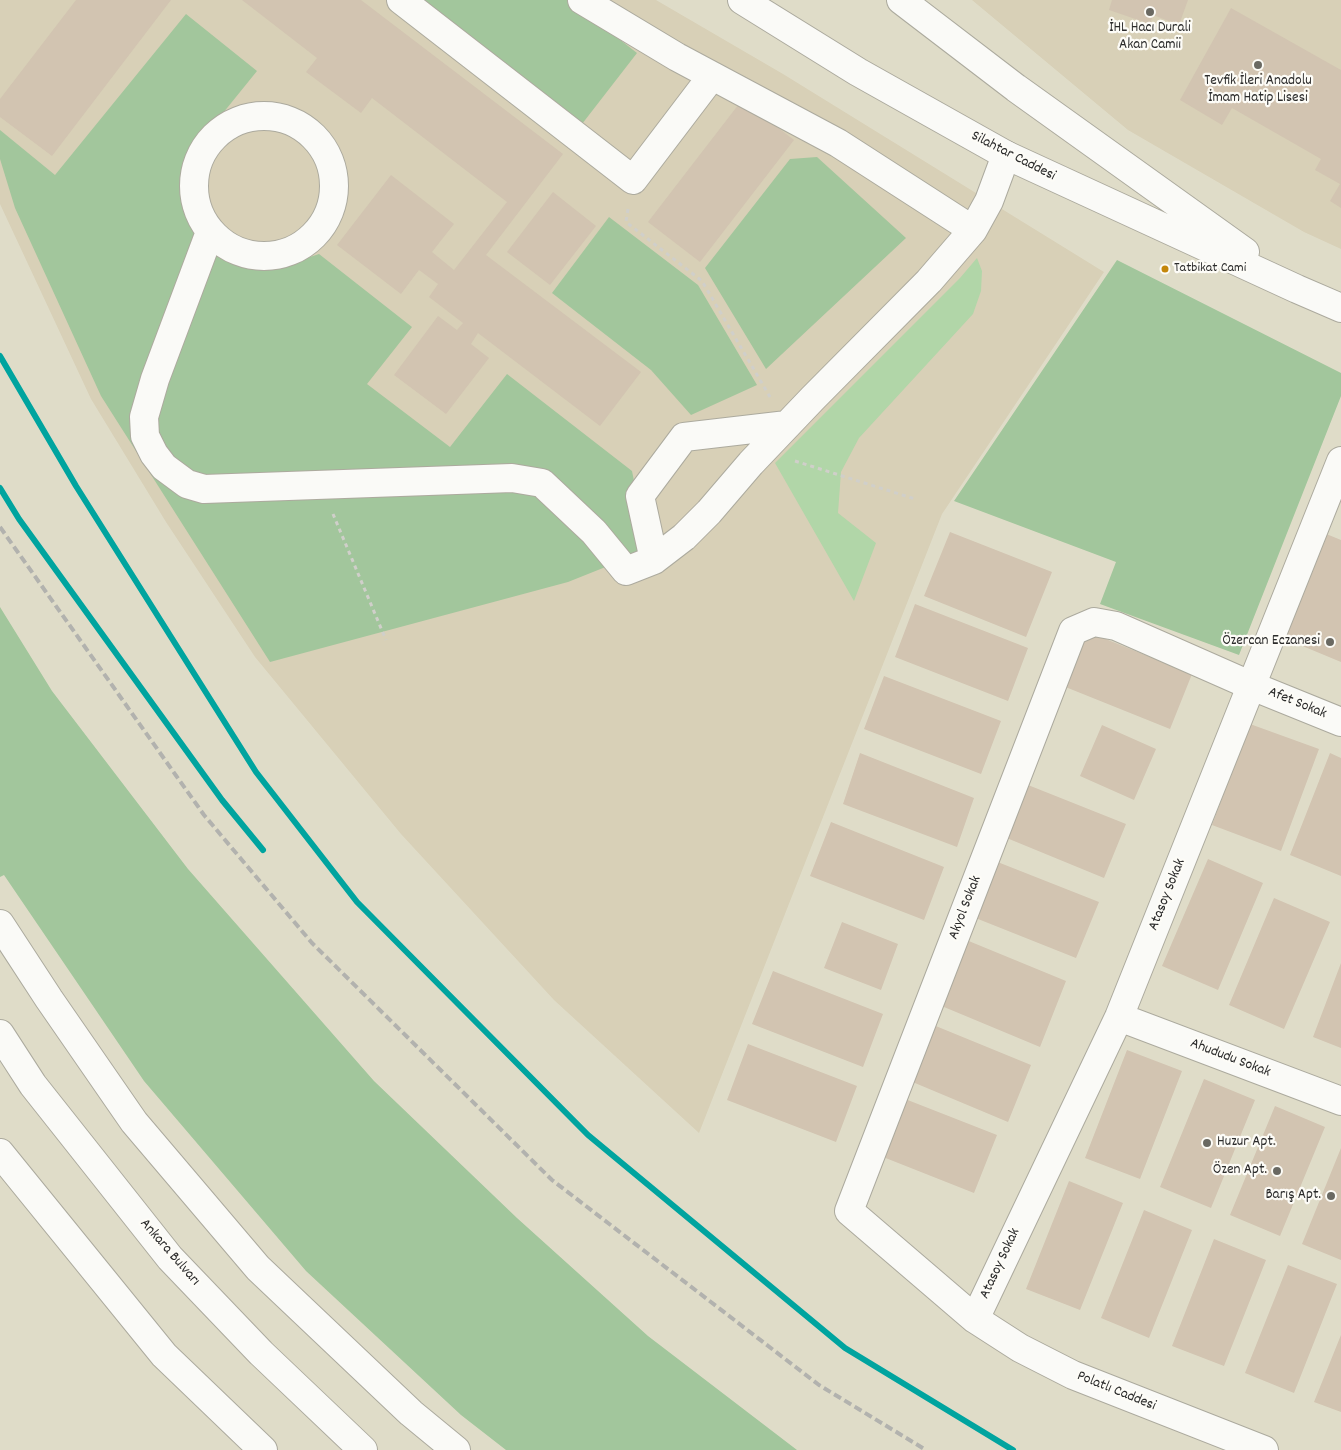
<!DOCTYPE html>
<html>
<head>
<meta charset="utf-8">
<style>
	body { margin:0 }
	canvas { display:block; background:#dfdcc8 }
</style>
</head>
<body>
<canvas width="1341" height="1450"></canvas>
<script>
const ctx = document.querySelector('canvas').getContext('2d');
ctx.lineJoin = 'round';
function fill(path, color) { ctx.fillStyle = color; ctx.fill(path, 'evenodd'); }
const shape = rows => new Path2D(rows.map(r => 'M' + r).join(''));
function strokePath(path, color, width, dash) { ctx.strokeStyle = color; ctx.lineWidth = width; ctx.lineCap = dash ? 'butt' : 'round'; ctx.setLineDash(dash || []); ctx.stroke(path); }
function write(font, color, halo, rows, align = 'center') {
  ctx.font = font + ' Dekko,sans-serif'; ctx.lineWidth = 4.5; ctx.setLineDash([]); ctx.textBaseline = 'middle'; ctx.strokeStyle = halo; ctx.fillStyle = color; for (const [text, x, y, turn = 0] of rows) {
    ctx.save(); ctx.translate(x, y); ctx.rotate((+turn || 0) * Math.PI / 180); ctx.textAlign = isNaN(turn) ? turn : align; if (halo) ctx.strokeText(text, 0, 0); ctx.fillText(text, 0, 0); ctx.restore();
  }
}
fill(shape([
	[0,0,656,0,783,74,1104,272,942,514,699,1133,554,1000,401,834,255,657,166,522,91,399,0,204],
	[972,0,1341,0,1341,249,1304,232,1128,130]
]), '#d8d0b7');
fill(shape([
	[977,258,982,271,981,291,973,314,859,438,841,472,838,513,876,543,854,601,775,463,960,278]
]), '#b1d6a8');
fill(shape([
	[422,0,569,0,637,53,582,124],
	[186,14,257,71,189,155,184,205,209,245,240,262,283,266,319,254,412,327,367,384,450,447,507,374,632,471,648,550,568,582,270,662,101,396,15,208,0,159,0,130,55,175],
	[817,157,906,238,766,369,705,268,790,159],
	[609,217,698,285,757,385,691,415,651,370,552,293],
	[1117,260,1341,373,1341,396,1239,655,1100,604,1116,562,954,501],
	[0,607,52,691,188,869,374,1081,517,1218,648,1336,797,1450,506,1450,461,1415,306,1271,144,1081,4,875,0,877]
]), '#a2c69c');
fill(shape([
	[76,0,171,0,52,156,0,117,0,99],
	[242,0,361,0,563,154,486,255,641,372,600,426,478,333,471,344,489,358,446,414,394,375,438,316,457,330,463,323,429,297,438,284,419,270,401,294,337,245,391,175,454,224,432,252,454,270,507,202,372,98,361,113,306,72,317,58],
	[1112,0,1188,0,1179,25,1153,15,1150,24,1109,10],
	[1231,8,1341,70,1341,208,1330,201,1340,184,1315,170,1321,159,1232,108,1222,125,1180,100],
	[742,100,794,140,700,262,648,222],
	[553,192,596,226,550,285,507,252],
	[1319,531,1341,540,1341,662,1276,635],
	[950,532,1052,572,1026,637,924,596],
	[915,604,1028,648,1008,701,895,657],
	[1081,629,1192,674,1170,729,1058,684],
	[884,676,1001,721,981,774,864,729],
	[1250,724,1319,749,1281,851,1212,825],
	[1102,725,1156,749,1134,800,1080,776],
	[860,753,974,798,957,847,843,804],
	[1330,753,1341,758,1341,876,1290,855],
	[1018,781,1126,824,1104,878,997,834],
	[831,822,944,867,924,920,810,876],
	[990,859,1099,902,1076,958,968,915],
	[1208,859,1263,883,1218,990,1162,966],
	[1274,898,1330,922,1284,1029,1229,1005],
	[842,922,898,944,881,990,824,968],
	[959,937,1066,981,1040,1047,932,1002],
	[1341,963,1341,1048,1313,1037],
	[773,971,883,1014,863,1067,752,1024],
	[926,1022,1031,1065,1008,1122,903,1078],
	[748,1044,857,1086,836,1142,727,1100],
	[1127,1050,1182,1071,1140,1179,1085,1158],
	[1204,1079,1255,1100,1211,1208,1160,1187],
	[900,1097,997,1135,974,1193,878,1155],
	[1275,1106,1325,1127,1280,1236,1230,1215],
	[1341,1148,1341,1260,1302,1244],
	[1069,1181,1123,1203,1080,1310,1026,1289],
	[1144,1210,1192,1230,1149,1338,1101,1318],
	[1214,1239,1266,1260,1224,1366,1172,1346],
	[1288,1265,1337,1284,1294,1393,1245,1373],
	[1341,1335,1341,1412,1314,1402]
]), '#d2c4b1');
const minor = shape([
	[401,0,633,180,712,76],
	[582,0,677,57,838,143,973,230],
	'194 186a70 70 0 1 1 140 0a70 70 0 1 1-140 0Z',
	[210,232,155,379,144,417,145,436,154,454,164,467,187,484,204,489,512,478,542,483,594,532,626,571,654,560,684,537,709,512,751,463,813,398,929,281,973,230,989,201,1006,155],
	[654,560,640,496,684,437,787,425],
	[1119,1017,1341,1101],
	[975,1319,1119,1017,1341,461],
	[1264,1450,1073,1375,1020,1348,975,1319,849,1211,1073,631,1094,622,1116,626,1252,686,1341,722]
]);
const major = shape([
	[742,0,858,72,1006,155,1297,289,1341,308],
	[901,0,1016,88,1245,252],
	[0,924,49,999,134,1122,258,1268,411,1413,456,1450],
	[0,1034,33,1085,170,1258,261,1353,363,1450],
	[0,1153,164,1355,263,1450]
]);
strokePath(minor, '#acaa9e', 30);
strokePath(major, '#acaa9e', 30);
strokePath(shape([
	[628,209,626,222,702,281,770,397],
	[795,461,915,499],
	[333,514,386,640]
]), '#d0cfca', 3, [4, 4]);
strokePath(minor, '#fafaf7', 28);
strokePath(major, '#fafaf7', 28);
strokePath(shape([
	[0,527,204,815,312,943,552,1180,819,1385,926,1450]
]), '#b2b2ae', 4, [8, 4]);
strokePath(shape([
	[0,356,76,486,256,772,357,902,588,1135,845,1348,1013,1450],
	[0,488,19,519,222,800,263,850]
]), '#00a49f', 6);
for (const [x, y, r, color] of [
	[1150,12,5,"#6a6962"],
	[1258,65,5,"#6a6962"],
	[1165,269,4.5,"#c4870b"],
	[1330,642,5,"#6a6962"],
	[1207,1143,5,"#6a6962"],
	[1277,1171,5,"#6a6962"],
	[1331,1196,5,"#6a6962"]
]) { const dot = new Path2D(); dot.arc(x, y, r, 0, 2 * Math.PI); ctx.fillStyle = color; ctx.fill(dot); strokePath(dot, '#fdfcf7', 2); }
write('14px', '#2b2b2b', '#fdfcf7', [
	["Tatbikat Cami",1174,269]
], 'left');
write('15px', '#2b2b2b', '#fdfcf7', [
	["İHL Hacı Durali",1150,29,"center"],
	["Akan Camii",1150,46,"center"],
	["Tevfik İleri Anadolu",1258,82,"center"],
	["İmam Hatip Lisesi",1258,99,"center"],
	["Özercan Eczanesi",1320,642],
	["Huzur Apt.",1217,1143,"left"],
	["Özen Apt.",1267,1171],
	["Barış Apt.",1321,1196]
], 'right');
write('15px', '#2b2b2b', '#fdfcf7', [
	["Silahtar Caddesi",1013,157,27],
	["Afet Sokak",1297,704,22],
	["Atasoy Sokak",1168,895,-68],
	["Akyol Sokak",966,908,-69],
	["Ahududu Sokak",1230,1059,21],
	["Ankara Bulvarı",169,1253,49],
	["Atasoy Sokak",1001,1264,-65],
	["Polatlı Caddesi",1116,1392,22]
]);
</script>
</body>
</html>
